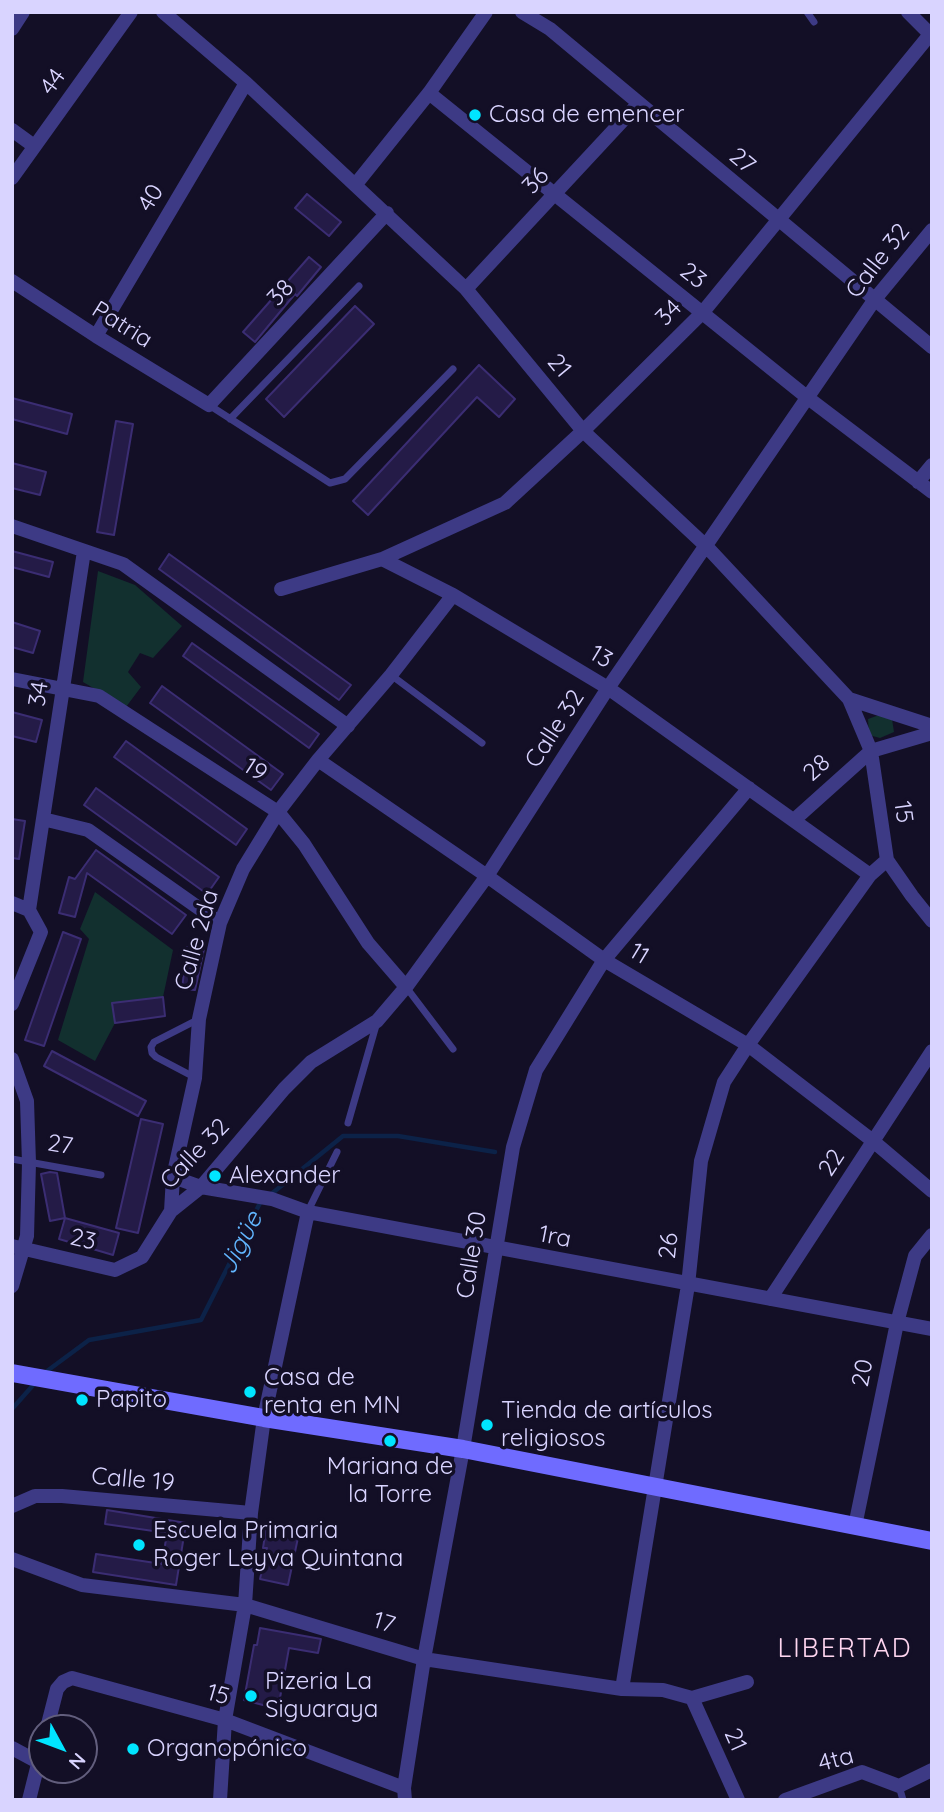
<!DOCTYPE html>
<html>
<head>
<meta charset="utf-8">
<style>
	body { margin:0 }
	#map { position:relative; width:944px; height:1812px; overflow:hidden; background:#130f26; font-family:Quicksand,sans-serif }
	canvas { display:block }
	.frame { position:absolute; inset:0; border:14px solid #d9d4ff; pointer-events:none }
	.north { position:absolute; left:28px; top:1714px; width:70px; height:70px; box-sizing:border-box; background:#130f26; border:2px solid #625e7d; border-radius:50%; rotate:131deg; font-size:19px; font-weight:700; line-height:28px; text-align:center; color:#d9d4ff }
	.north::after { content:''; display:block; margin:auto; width:24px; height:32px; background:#00e5ff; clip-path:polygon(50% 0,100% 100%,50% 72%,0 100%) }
</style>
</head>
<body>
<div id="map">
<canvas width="944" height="1812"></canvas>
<div class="frame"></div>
<div class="north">N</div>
</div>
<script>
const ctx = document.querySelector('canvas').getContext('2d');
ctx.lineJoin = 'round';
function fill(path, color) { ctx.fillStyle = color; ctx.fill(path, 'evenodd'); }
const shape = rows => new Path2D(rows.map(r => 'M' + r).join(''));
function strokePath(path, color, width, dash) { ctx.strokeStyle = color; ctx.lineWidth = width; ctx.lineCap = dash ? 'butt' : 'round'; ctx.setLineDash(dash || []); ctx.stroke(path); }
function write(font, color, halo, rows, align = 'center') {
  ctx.font = font + ' Quicksand,sans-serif'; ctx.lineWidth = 7; ctx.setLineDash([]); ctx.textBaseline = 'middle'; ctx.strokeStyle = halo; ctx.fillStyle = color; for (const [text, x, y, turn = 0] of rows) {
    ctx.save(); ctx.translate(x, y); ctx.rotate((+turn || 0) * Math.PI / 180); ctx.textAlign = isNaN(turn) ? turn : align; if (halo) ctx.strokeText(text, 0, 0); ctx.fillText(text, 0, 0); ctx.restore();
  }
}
fill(shape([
	[98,571,135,585,182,626,153,658,140,653,128,672,141,687,126,707,83,682],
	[882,714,892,719,894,732,880,738,869,735,868,719],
	[95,892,173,950,163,997,112,1003,115,1023,95,1061,58,1040,89,939,80,929]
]), '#12302f');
strokePath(shape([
	[270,1195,343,1136,398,1136,495,1152],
	[43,1374,89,1340,201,1320,260,1203,264,1200],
	[12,1409,35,1383]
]), '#0c2248', 4.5);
const building = shape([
	[307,194,341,222,329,236,295,208,307,194],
	[309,257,321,267,297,296,295,294,255,342,243,332,309,257],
	[355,306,374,324,284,417,266,399,355,306],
	[479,365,515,399,499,417,477,397,368,515,353,501,479,365],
	[12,398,72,414,67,434,12,419,12,398],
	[116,421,133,424,114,535,97,532,116,421],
	[12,463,46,472,40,495,12,488,12,463],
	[12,551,53,562,49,577,12,567,12,551],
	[169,554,351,685,339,700,159,569,169,554],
	[12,622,40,631,33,653,12,647,12,622],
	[192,643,319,734,309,748,183,656,192,643],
	[162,686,283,774,271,790,150,703,162,686],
	[12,712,42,720,36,742,12,736,12,712],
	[126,741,247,829,236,845,114,757,126,741],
	[96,788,219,877,207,894,84,805,96,788],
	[12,819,25,821,19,859,12,858,12,819],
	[96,850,186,915,172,934,87,873,75,917,59,913,69,877,75,879,96,850],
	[63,932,81,939,44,1046,25,1040,63,932],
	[187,947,204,949,195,990,182,989,187,947],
	[163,997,165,1016,115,1023,112,1003,163,997],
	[52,1051,146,1101,138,1116,44,1066,52,1051],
	[141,1119,163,1124,138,1233,116,1228,141,1119],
	[50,1172,57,1173,65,1218,50,1221,41,1174,50,1172],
	[65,1218,119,1233,113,1255,59,1239,65,1218],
	[107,1510,186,1523,176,1585,93,1572,96,1554,162,1564,167,1533,105,1524,107,1510],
	[266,1529,299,1533,288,1585,260,1579,267,1548,263,1548,266,1529],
	[260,1628,321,1639,318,1653,289,1648,278,1709,244,1700,254,1645,257,1645,260,1628]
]);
fill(building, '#241b47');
strokePath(building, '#3b2d73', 2);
strokePath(shape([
	[807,12,814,22],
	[209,405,330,483,345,479,453,369],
	[230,419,359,286],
	[391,675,482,743],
	[406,987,453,1049],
	[194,1077,156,1057,152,1053,151,1047,154,1042,199,1019],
	[348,1123,377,1022],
	[12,1159,101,1175],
	[308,1211,337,1152],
	[899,1786,903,1800]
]), '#3d3a85', 7);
strokePath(shape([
	[163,12,246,83,466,289,583,431,707,547,849,699,932,726],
	[522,12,550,29,932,347],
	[908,12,932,36],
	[12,29,23,12],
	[429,93,808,398,932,492],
	[12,130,34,146],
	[12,178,131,12],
	[356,184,429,93,486,12],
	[12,281,96,336,209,405,387,213],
	[466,289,639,103],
	[96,336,246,83],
	[918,482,932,465],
	[12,526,123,564,348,726],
	[382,559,505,503,583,431,703,312,932,32],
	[281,589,382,559,453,595,608,688,870,875],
	[12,679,99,696,278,812,304,844,368,943,406,987],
	[849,699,871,751,887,860,912,896,932,921],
	[318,760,487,876,604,960,748,1045,873,1141,932,1191],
	[43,819,88,830,220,923],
	[794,820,871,751,932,733],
	[12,903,29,910],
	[12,1004,41,932,29,910,84,551],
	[12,1059,27,1101,29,1163,27,1236,12,1286],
	[173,1177,201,1187,272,1199,308,1212,932,1329],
	[171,1211,201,1187,284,1089,311,1062,377,1021,406,987,487,876,608,688,875,299,932,230],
	[12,1246,115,1270,142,1257,171,1211,173,1177,195,1078,199,1019,220,923,243,869,278,812,318,760,391,675,453,595],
	[770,1299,932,1051],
	[12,1506,35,1496,62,1496,251,1513],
	[855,1526,897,1323,915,1256,932,1235],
	[12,1559,82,1585,245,1605,424,1659,622,1689,663,1690,692,1698,747,1682],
	[622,1689,688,1285,701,1161,724,1082,748,1045,870,875,887,860],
	[692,1698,738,1800],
	[47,1728,57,1689,63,1682,72,1678,225,1720,404,1788],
	[12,1748,38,1762],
	[29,1800,42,1748],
	[220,1800,225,1720,245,1605,251,1513,264,1418,308,1212],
	[405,1800,404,1788,424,1659,463,1449,513,1147,536,1070,604,960,749,788],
	[785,1800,862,1772,899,1786,932,1770]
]), '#3d3a85', 14);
strokePath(shape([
	[12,1373,264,1418,463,1449,932,1541]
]), '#6f6bff', 18);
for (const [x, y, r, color] of [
	[475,115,7,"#00e5ff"],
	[215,1176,7,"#00e5ff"],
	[250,1392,7,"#00e5ff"],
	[82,1400,7,"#00e5ff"],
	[487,1425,7,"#00e5ff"],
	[390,1441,7,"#00e5ff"],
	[139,1545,7,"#00e5ff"],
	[251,1696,7,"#00e5ff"],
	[133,1749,7,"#00e5ff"]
]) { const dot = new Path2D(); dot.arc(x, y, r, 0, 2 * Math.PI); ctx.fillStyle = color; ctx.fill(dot); strokePath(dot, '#130f26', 2.5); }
write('24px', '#d9d4ff', '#130f26', [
	["44",53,82,-54],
	["27",742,161,40],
	["36",536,181,-47],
	["40",151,198,-59],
	["Calle 32",878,261,-52],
	["23",693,276,38],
	["38",281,293,-47],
	["34",669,313,-45],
	["Patria",122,325,32],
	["21",559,366,50],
	["13",601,657,31],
	["34",39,694,-81],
	["Calle 32",555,729,-57],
	["28",817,768,-42],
	["19",255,770,33],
	["15",903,812,82],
	["Calle 2da",197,940,-74],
	["11",639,954,31],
	["27",60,1145,9],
	["Calle 32",195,1154,-46],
	["22",832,1163,-57],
	["1ra",555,1237,11],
	["23",83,1240,13],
	["26",669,1246,-84],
	["Calle 30",472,1255,-81],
	["20",863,1373,-79],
	["Calle 19",133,1480,5],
	["17",384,1623,17],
	["15",218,1695,16],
	["21",735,1740,66],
	["4ta",836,1760,-15]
]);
write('24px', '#d9d4ff', '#130f26', [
	["Casa de emencer",489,115],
	["Alexander",229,1176],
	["Casa de",264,1378],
	["renta en MN",264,1406],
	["Papito",96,1400],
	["Tienda de artículos",501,1411],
	["religiosos",501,1439],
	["Mariana de",390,1467,"center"],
	["la Torre",390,1495,"center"],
	["Escuela Primaria",153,1531],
	["Roger Leyva Quintana",153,1559],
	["Pizeria La",265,1682],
	["Siguaraya",265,1710],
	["Organopónico",147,1749]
], 'left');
write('italic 26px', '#62b6ff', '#130f26', [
	["Jigüe",241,1243,-63]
]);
ctx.letterSpacing = '2px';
write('26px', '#ffd6f0', '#130f26', [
	["LIBERTAD",845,1649]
]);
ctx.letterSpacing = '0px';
</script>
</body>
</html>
